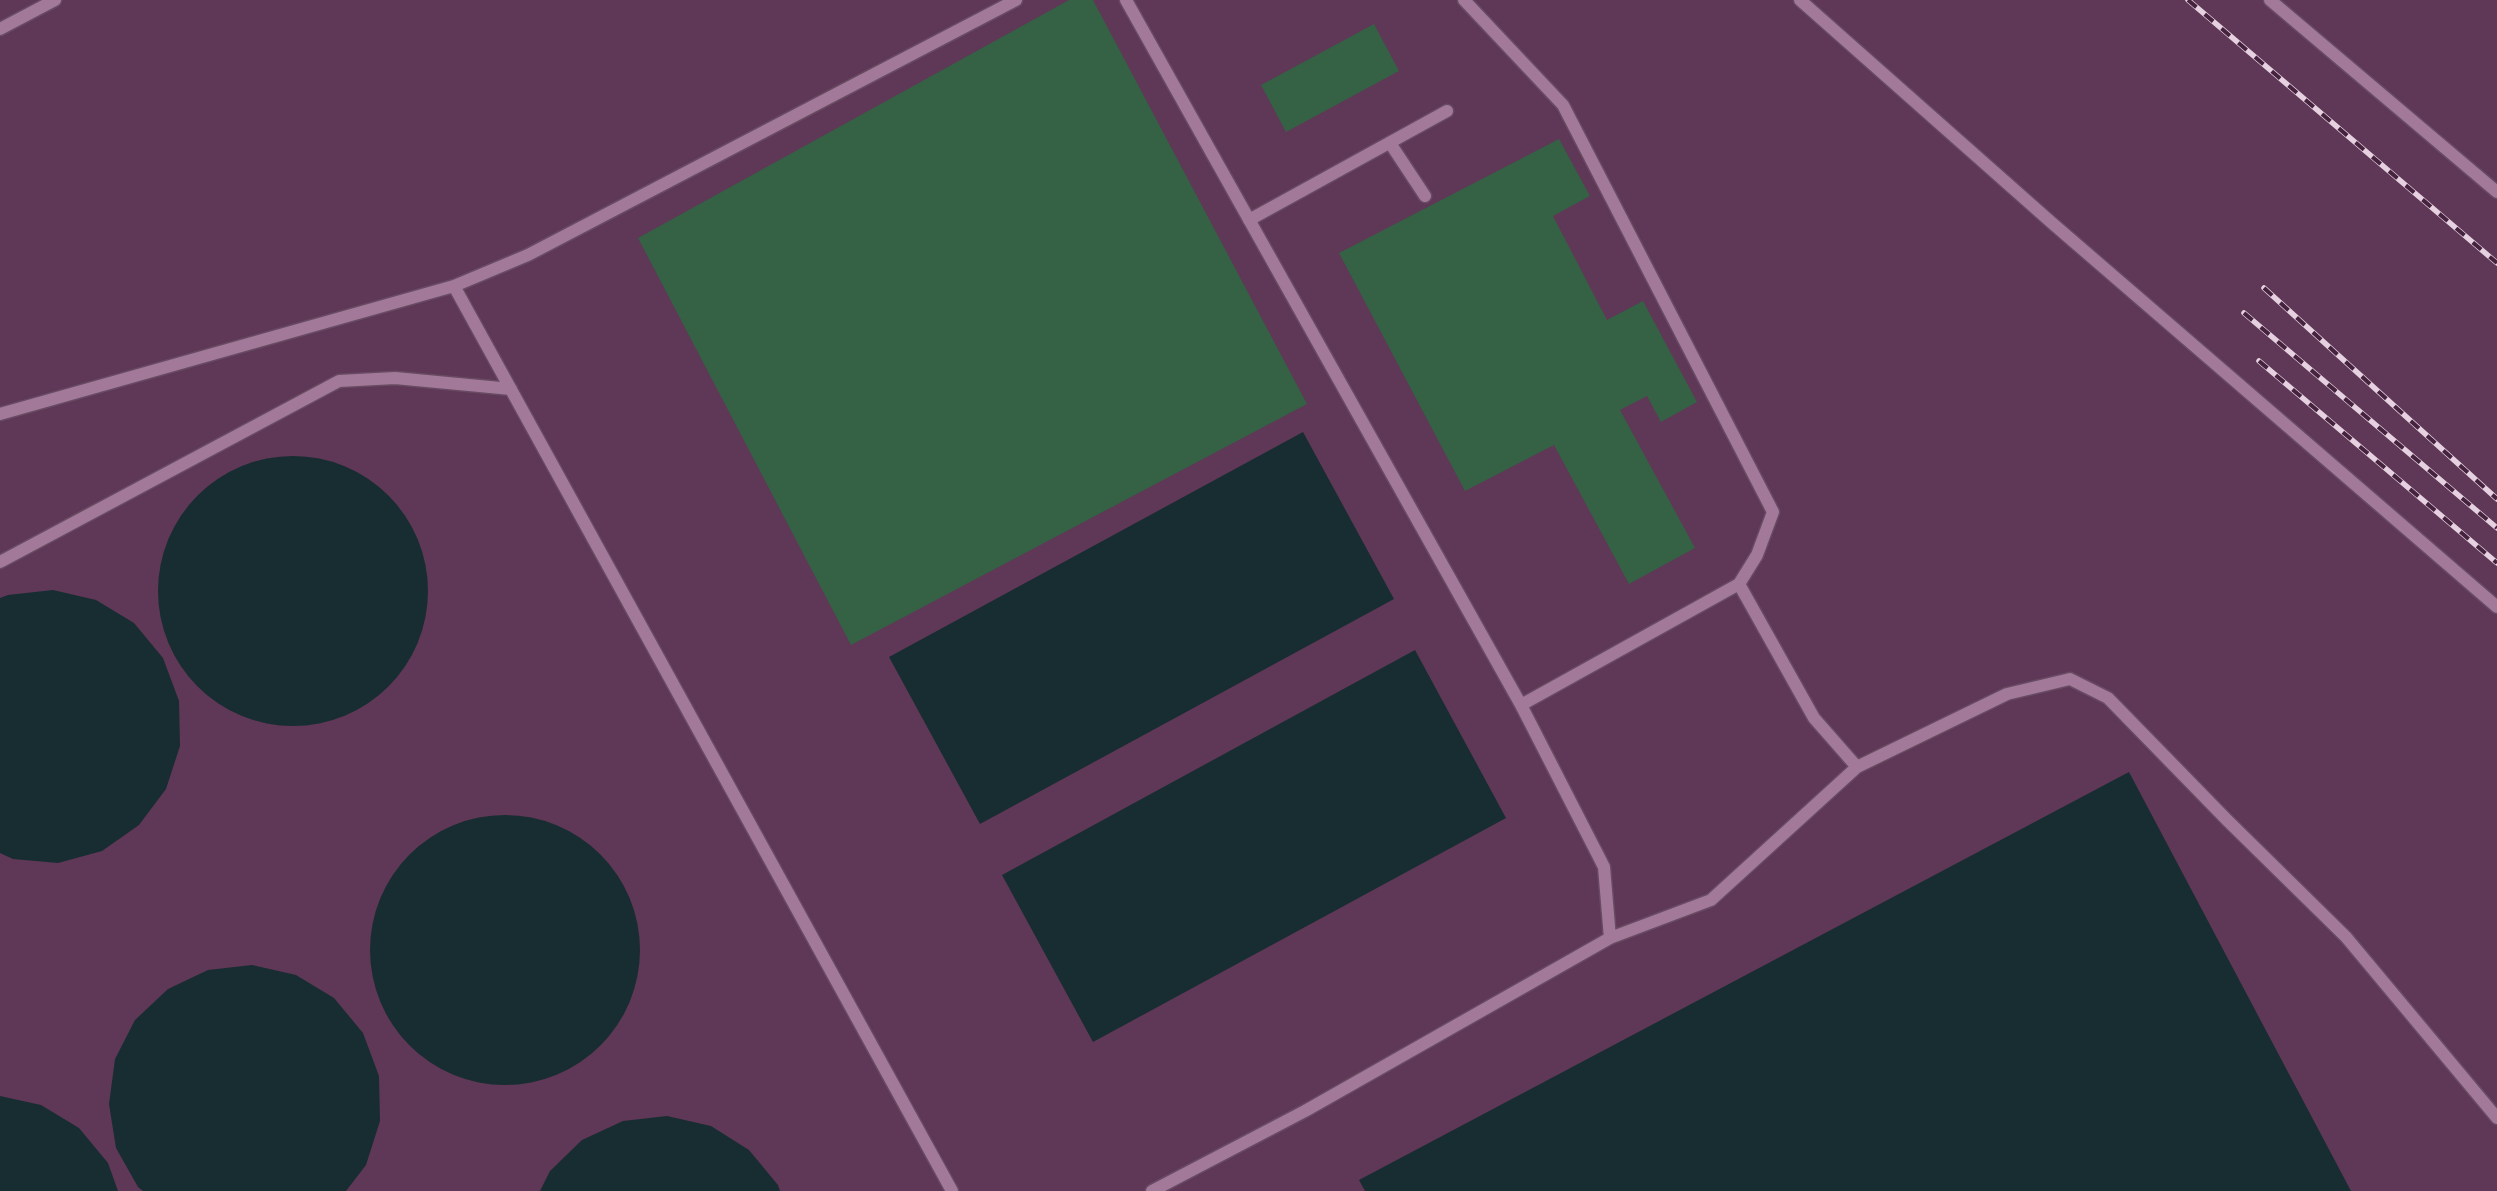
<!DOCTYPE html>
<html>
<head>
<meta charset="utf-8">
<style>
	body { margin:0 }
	canvas { display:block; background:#502c49 }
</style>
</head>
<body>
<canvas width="2497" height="1191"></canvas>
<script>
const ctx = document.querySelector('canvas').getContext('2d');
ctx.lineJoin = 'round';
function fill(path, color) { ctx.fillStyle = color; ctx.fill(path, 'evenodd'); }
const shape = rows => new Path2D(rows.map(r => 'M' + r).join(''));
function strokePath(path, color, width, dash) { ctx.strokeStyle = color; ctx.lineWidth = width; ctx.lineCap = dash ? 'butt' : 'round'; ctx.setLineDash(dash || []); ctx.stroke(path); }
fill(shape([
	[0,0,2497,0,2497,1191,0,1191]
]), '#5f3757');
fill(shape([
	[1303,432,1394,599,980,824,889,657],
	'158 591a135 135 0 1 1 270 0a135 135 0 1 1-270 0Z',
	[53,590,96,600,134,623,163,658,179,701,180,746,166,789,139,825,102,851,58,863,13,859,0,853,0,598,8,595],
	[1415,650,1506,818,1093,1042,1002,875],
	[2129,772,2351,1191,1365,1191,1359,1180],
	'370 950a135 135 0 1 1 270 0a135 135 0 1 1-270 0Z',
	[252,965,296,975,334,998,363,1033,379,1076,380,1121,366,1165,346,1191,143,1191,138,1187,116,1148,109,1104,115,1059,135,1020,168,989,208,970],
	[0,1096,41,1105,79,1128,108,1163,118,1191,0,1191],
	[667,1116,711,1126,749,1150,778,1185,780,1191,540,1191,550,1171,582,1140,623,1121]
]), '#182d32');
fill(shape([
	[1069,0,1093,0,1307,404,851,645,638,238],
	[1374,24,1399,71,1286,132,1261,85],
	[1559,139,1590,196,1553,216,1607,320,1643,301,1697,402,1661,422,1647,396,1620,410,1695,548,1629,584,1554,445,1465,491,1339,253]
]), '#356144');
const minor = shape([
	[1126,0,1521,705,1604,867,1610,938,1305,1111,1152,1191],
	[1464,0,1563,105,1773,512,1757,555,1739,584,1521,705],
	[1800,0,2052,223,2497,607],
	[2270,0,2497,192],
	[0,29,55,0],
	[1390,143,1425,196],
	[1249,220,1447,111],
	[454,286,528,255,1016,0],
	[0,414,454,286,952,1191],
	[0,562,339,381,395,378,511,389],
	[1739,584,1814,718,1857,767],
	[1610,938,1711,900,1857,767,2007,694,2070,679,2108,698,2227,820,2346,937,2497,1118]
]);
strokePath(minor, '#684b63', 15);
strokePath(minor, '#a27999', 12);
const rail = shape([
	[2188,0,2497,263],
	[2264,288,2497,499],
	[2244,313,2497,528],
	[2259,361,2497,563]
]);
strokePath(rail, '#e6d1e1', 5.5);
strokePath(rail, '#45223e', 4, [11]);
</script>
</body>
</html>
